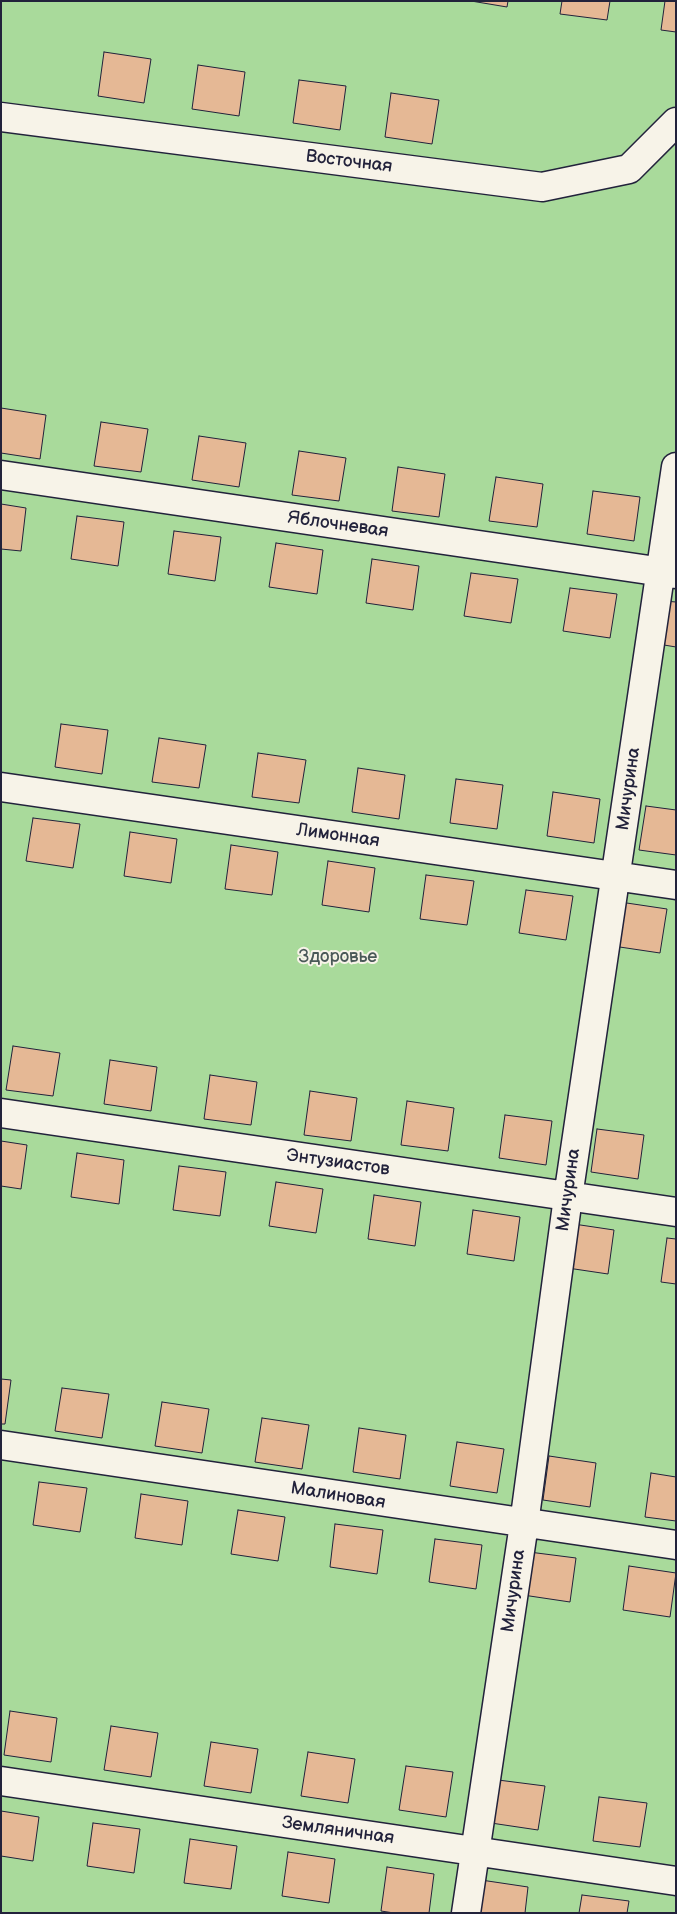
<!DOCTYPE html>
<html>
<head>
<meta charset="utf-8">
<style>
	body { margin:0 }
	#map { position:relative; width:677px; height:1914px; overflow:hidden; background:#f2e1cf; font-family:"Balsamiq Sans",sans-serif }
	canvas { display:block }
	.frame { position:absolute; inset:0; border:2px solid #22223b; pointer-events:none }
</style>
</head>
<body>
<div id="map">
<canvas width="677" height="1914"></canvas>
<div class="frame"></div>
</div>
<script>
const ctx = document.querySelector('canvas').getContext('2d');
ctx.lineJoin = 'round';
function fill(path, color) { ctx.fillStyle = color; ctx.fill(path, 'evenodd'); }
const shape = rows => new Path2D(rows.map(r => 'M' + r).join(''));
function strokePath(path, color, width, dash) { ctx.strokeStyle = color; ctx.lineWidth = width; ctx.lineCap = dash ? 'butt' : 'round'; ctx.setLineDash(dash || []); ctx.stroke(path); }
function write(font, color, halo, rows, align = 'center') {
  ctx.font = font + ' "Balsamiq Sans",sans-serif'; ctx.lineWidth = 4; ctx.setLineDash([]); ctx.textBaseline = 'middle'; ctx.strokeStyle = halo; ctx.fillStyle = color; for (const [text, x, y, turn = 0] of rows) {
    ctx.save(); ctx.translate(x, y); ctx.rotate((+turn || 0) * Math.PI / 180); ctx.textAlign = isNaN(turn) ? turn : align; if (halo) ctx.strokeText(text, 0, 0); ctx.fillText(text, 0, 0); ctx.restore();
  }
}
fill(shape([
	[1,1,676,1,676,1913,1,1913]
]), '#a9da9b');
const building = shape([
	[471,1,508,1,507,7,471,1],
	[562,1,610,1,607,20,560,14,562,1],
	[665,1,676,1,676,32,661,30,665,1],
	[104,52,151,59,144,103,98,96,104,52],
	[198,65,245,72,239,116,192,109,198,65],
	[299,80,346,86,340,130,293,123,299,80],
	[391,93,439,100,432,144,385,137,391,93],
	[1,408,46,415,40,459,1,453,1,408],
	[101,422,148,429,141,472,94,466,101,422],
	[199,436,246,443,239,487,192,480,199,436],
	[299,451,346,458,339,501,292,495,299,451],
	[398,467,445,474,439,517,392,511,398,467],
	[496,477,543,484,537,527,489,521,496,477],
	[593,491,640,497,634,541,587,534,593,491],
	[1,504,26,508,21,551,1,549,1,504],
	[77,516,124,522,118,566,71,559,77,516],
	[174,531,221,537,215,581,168,574,174,531],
	[276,543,323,550,317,594,269,587,276,543],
	[372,559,419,566,413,610,366,603,372,559],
	[471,573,518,579,511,623,464,616,471,573],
	[570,588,617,594,610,638,563,631,570,588],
	[664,601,676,602,676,647,658,644,664,601],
	[61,724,108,730,102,774,55,767,61,724],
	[159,738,206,745,199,788,152,782,159,738],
	[258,753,306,760,299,803,252,797,258,753],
	[358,768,405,775,399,819,352,812,358,768],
	[456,779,503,785,497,829,450,823,456,779],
	[553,792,600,799,594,843,547,836,553,792],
	[646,806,676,810,676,855,639,850,646,806],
	[33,818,80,824,73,868,26,861,33,818],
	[130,832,177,839,171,883,124,876,130,832],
	[231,845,278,852,272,895,225,889,231,845],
	[328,861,375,868,369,912,322,905,328,861],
	[426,875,474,881,467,925,420,919,426,875],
	[526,890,573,896,566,940,519,933,526,890],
	[620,902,667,909,660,953,613,946,620,902],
	[13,1046,60,1053,53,1096,6,1090,13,1046],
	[110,1060,157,1067,151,1111,104,1104,110,1060],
	[210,1075,257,1082,251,1125,204,1119,210,1075],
	[310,1091,357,1098,351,1141,304,1135,310,1091],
	[407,1101,454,1108,448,1151,401,1145,407,1101],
	[505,1115,552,1121,546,1165,499,1158,505,1115],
	[597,1129,644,1135,638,1179,591,1172,597,1129],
	[1,1141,27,1145,21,1189,1,1186,1,1141],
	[77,1153,124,1160,119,1204,71,1197,77,1153],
	[179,1166,226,1172,220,1216,173,1210,179,1166],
	[276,1182,323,1189,316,1233,269,1226,276,1182],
	[374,1195,421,1202,415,1246,368,1239,374,1195],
	[473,1210,520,1217,514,1261,467,1254,473,1210],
	[567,1223,614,1230,608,1274,561,1267,567,1223],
	[667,1238,676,1239,676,1284,661,1282,667,1238],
	[1,1379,11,1380,5,1424,1,1424,1,1379],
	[62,1388,109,1394,102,1438,55,1431,62,1388],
	[162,1402,209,1409,202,1453,155,1446,162,1402],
	[262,1418,309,1425,302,1469,255,1462,262,1418],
	[359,1428,406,1435,400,1479,353,1472,359,1428],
	[457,1442,504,1449,497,1493,450,1486,457,1442],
	[549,1456,596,1463,590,1507,543,1500,549,1456],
	[651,1473,676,1477,676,1521,645,1517,651,1473],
	[39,1482,87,1488,80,1532,33,1525,39,1482],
	[141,1494,188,1501,182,1545,135,1538,141,1494],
	[238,1510,285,1517,278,1561,231,1554,238,1510],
	[335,1524,383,1530,377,1574,330,1567,335,1524],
	[435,1539,482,1545,476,1589,429,1582,435,1539],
	[529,1552,576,1558,570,1602,523,1595,529,1552],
	[629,1566,676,1573,670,1617,623,1610,629,1566],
	[10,1711,57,1718,51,1762,4,1755,10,1711],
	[111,1726,158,1733,151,1777,104,1770,111,1726],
	[211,1742,258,1749,251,1793,204,1786,211,1742],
	[308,1752,355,1759,348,1803,301,1796,308,1752],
	[406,1766,453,1772,446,1817,399,1810,406,1766],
	[498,1780,545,1786,538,1830,491,1823,498,1780],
	[599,1797,647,1803,640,1847,593,1841,599,1797],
	[1,1811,39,1817,33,1861,1,1856,1,1811],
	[93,1823,140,1829,134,1873,87,1866,93,1823],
	[190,1839,237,1846,231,1889,184,1883,190,1839],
	[288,1852,335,1859,329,1903,282,1896,288,1852],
	[387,1867,434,1874,429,1913,394,1913,381,1911,387,1867],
	[481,1880,528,1887,525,1913,477,1913,481,1880],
	[582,1895,629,1901,627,1913,579,1913,582,1895]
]);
fill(building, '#e5b895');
strokePath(building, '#22223b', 1);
const minor = shape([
	[1,117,542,187,629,169,676,122],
	[1,475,676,574],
	[1,787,676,885],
	[1,1113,676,1212],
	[1,1445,676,1545],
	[1,1781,676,1881],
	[466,1913,524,1524,568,1197,676,467]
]);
strokePath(minor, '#22223b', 31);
strokePath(minor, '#f7f3e8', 28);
write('18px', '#22223b', '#f7f3e8', [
	["Восточная",349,162,7],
	["Яблочневая",338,525,8],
	["Мичурина",629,789,-82],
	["Лимонная",338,836,8],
	["Энтузиастов",338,1163,8],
	["Мичурина",569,1190,-82],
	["Малиновая",338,1496,9],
	["Мичурина",514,1591,-82],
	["Земляничная",338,1831,8]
]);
write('18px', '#4a5958', '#f7f3e8', [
	["Здоровье",338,957]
]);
</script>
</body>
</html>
